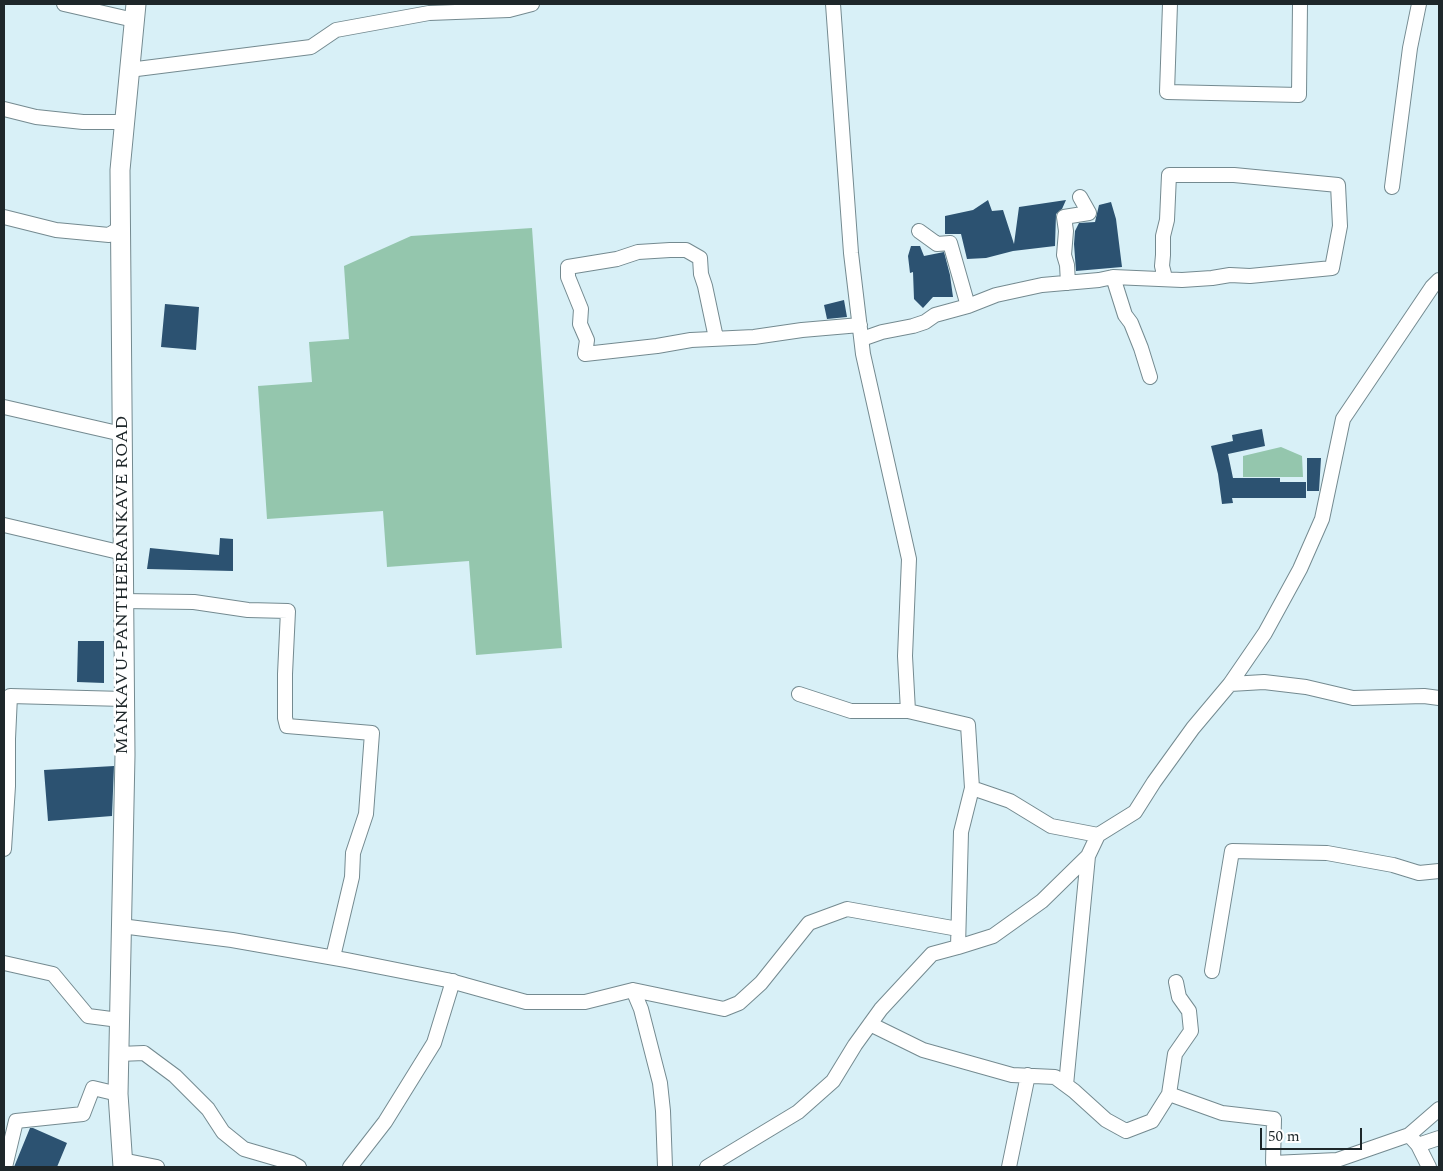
<!DOCTYPE html>
<html>
<head>
<meta charset="utf-8">
<style>
	body { margin:0 }
	#map { position:relative; width:1443px; height:1171px; overflow:hidden; background:#d8f0f7; font-family:Spectral,serif }
	canvas { display:block }
	.frame { position:absolute; inset:0; border:5px solid #1e272a; pointer-events:none }
	.scale { position:absolute; left:1260px; top:1128px; width:102px; height:22px; box-sizing:border-box; border:2px solid #1e272a; border-top:0; padding-left:6px; font-size:15px; line-height:18px; white-space:nowrap; color:#1e272a; -webkit-text-stroke:4px #fff; paint-order:stroke }
</style>
</head>
<body>
<div id="map">
<canvas width="1443" height="1171"></canvas>
<div class="frame"></div>
<div class="scale">50 m</div>
</div>
<script>
const ctx = document.querySelector('canvas').getContext('2d');
ctx.lineJoin = 'round';
function fill(path, color) { ctx.fillStyle = color; ctx.fill(path, 'evenodd'); }
const shape = rows => new Path2D(rows.map(r => 'M' + r).join(''));
function strokePath(path, color, width, dash) { ctx.strokeStyle = color; ctx.lineWidth = width; ctx.lineCap = dash ? 'butt' : 'round'; ctx.setLineDash(dash || []); ctx.stroke(path); }
function write(font, color, halo, rows, align = 'center') {
  ctx.font = font + ' Spectral,serif'; ctx.lineWidth = 5; ctx.setLineDash([]); ctx.textBaseline = 'middle'; ctx.strokeStyle = halo; ctx.fillStyle = color; for (const [text, x, y, turn = 0] of rows) {
    ctx.save(); ctx.translate(x, y); ctx.rotate((+turn || 0) * Math.PI / 180); ctx.textAlign = isNaN(turn) ? turn : align; if (halo) ctx.strokeText(text, 0, 0); ctx.fillText(text, 0, 0); ctx.restore();
  }
}
fill(shape([
	[532,228,562,648,476,655,469,561,387,567,383,511,267,519,258,386,312,382,309,342,349,339,344,266,411,236],
	[1281,447,1302,456,1303,477,1243,477,1243,456]
]), '#94c6ad');
fill(shape([
	[988,200,992,211,1003,210,1014,244,1019,207,1066,200,1062,209,1056,214,1055,246,1013,251,986,258,967,259,961,234,945,234,945,216,973,210],
	[1111,202,1116,219,1122,267,1076,271,1074,244,1075,231,1079,223,1095,222,1099,205],
	[911,246,920,246,924,256,944,252,950,275,953,297,933,297,923,308,914,299,913,272,910,273,908,256],
	[844,300,847,317,827,319,824,305],
	[165,304,199,307,196,350,161,347],
	[1262,429,1265,446,1228,454,1233,478,1280,478,1280,482,1306,482,1306,498,1232,498,1233,503,1222,504,1218,474,1211,446,1233,441,1232,435],
	[1307,458,1321,458,1319,491,1307,491],
	[220,538,233,539,233,571,147,569,150,548,219,555],
	[78,641,104,641,104,683,77,682],
	[114,766,112,816,48,821,44,770],
	[30,1128,33,1128,67,1143,57,1167,14,1167]
]), '#2c5271');
const minor = shape([
	[64,4,134,20],
	[1170,4,1167,92,1299,95,1300,4],
	[129,70,311,47,336,30,429,13,509,10,532,4],
	[4,109,36,117,83,122,125,122],
	[1392,187,1410,48,1419,4],
	[4,217,56,230,109,235,120,228],
	[919,231,937,244,950,243,968,306],
	[1113,277,1125,315,1131,323,1141,348,1150,377],
	[1068,283,1067,265,1064,255,1066,231,1064,217,1089,213,1080,197],
	[716,338,705,286,701,274,700,258,686,250,670,250,638,252,617,259,568,267,568,277,581,309,580,324,587,340,585,354,657,346,691,340,754,337,802,330,860,325],
	[862,339,882,332,913,326,925,322,935,315,968,306,996,295,1042,285,1099,280,1113,277,1182,280,1212,278,1230,275,1250,276,1332,268,1340,226,1338,185,1234,175,1169,175,1167,220,1163,236,1163,255,1162,266,1165,278],
	[4,407,122,434],
	[4,525,123,553],
	[123,601,194,602,248,610,288,611,285,674,285,718,287,726,372,733,366,814,353,853,352,877,333,957],
	[1230,684,1265,633,1300,569,1322,519,1343,419,1432,287,1439,280],
	[799,694,851,711,908,711],
	[972,788,1010,801,1051,826,1098,835,1135,812,1154,782,1193,728,1230,684,1264,682,1306,687,1353,698,1424,696,1439,698],
	[4,849,8,786,8,739,10,696,124,699],
	[121,926,232,940,346,960,447,980,526,1002,585,1002,633,990,641,1009,660,1083,663,1111,665,1167],
	[958,947,993,936,1042,901,1088,856],
	[4,963,53,974,88,1016,119,1020],
	[1212,971,1232,851,1327,853,1393,865,1419,873,1439,871],
	[633,990,724,1009,739,1003,761,983,809,923,847,909,958,929],
	[870,1024,923,1050,1012,1075,1055,1077,1074,1091,1106,1120,1126,1131,1152,1121,1169,1094,1222,1113,1274,1119,1273,1163,1337,1160,1409,1135,1418,1145],
	[119,1054,144,1053,175,1076,208,1109,223,1132,244,1149,292,1163,299,1167],
	[1066,1085,1088,856,1098,835],
	[1169,1094,1175,1054,1191,1031,1189,1011,1179,997,1176,982],
	[1409,1135,1439,1109],
	[122,1160,157,1167],
	[5,1167,16,1121,83,1114,93,1088,118,1094],
	[350,1167,385,1122,434,1043,453,981],
	[707,1167,798,1112,833,1081,855,1045,881,1009,932,954,958,947,961,832,972,788,968,725,908,711,905,656,909,559,863,354,851,253,833,4],
	[1009,1167,1028,1075],
	[1429,1167,1418,1145,1439,1138]
]);
const secondary = shape([
	[123,1167,118,1094,125,755,120,170,136,4]
]);
strokePath(minor, '#748a90', 16);
strokePath(secondary, '#748a90', 21);
strokePath(minor, '#fff', 14);
strokePath(secondary, '#fff', 19);
write('18px', '#1e272a', '#fff', [
	["MANKAVU-PANTHEERANKAVE ROAD",123,585,-90]
]);
</script>
</body>
</html>
